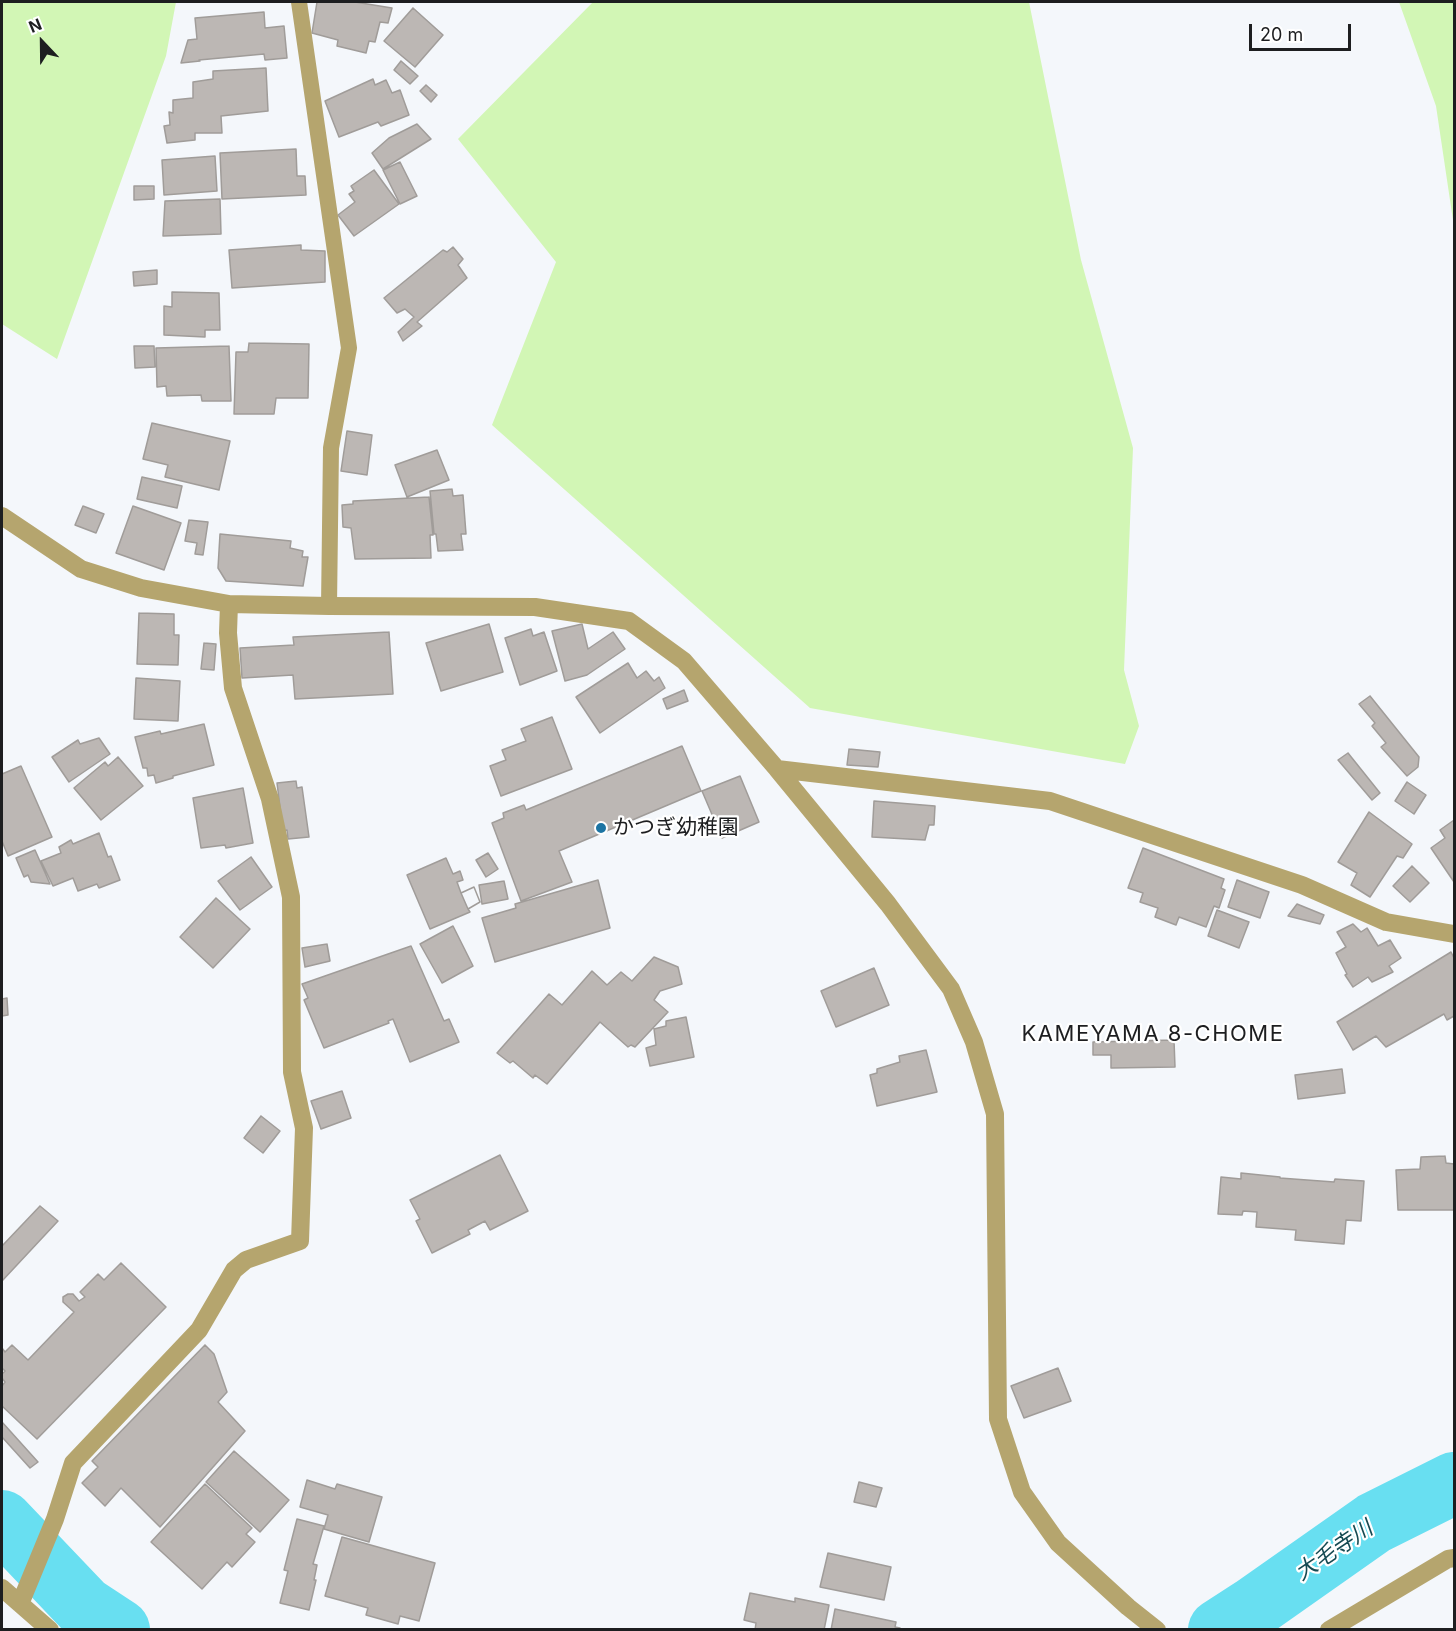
<!DOCTYPE html>
<html>
<head>
<meta charset="utf-8">
<style>
	body { margin:0 }
	#map { position:relative; width:1456px; height:1631px; overflow:hidden; background:#f4f7fb; font-family:Inter,sans-serif }
	canvas { display:block }
	.frame { position:absolute; inset:0; border:3px solid #1d1e20; pointer-events:none }
	.north { position:absolute; left:12px; top:12px; width:60px; height:60px; -webkit-text-stroke:4px #fff; paint-order:stroke; rotate:338deg; font-size:16px; font-weight:700; line-height:24px; text-align:center; color:#1d1e20 }
	.north::after { content:''; display:block; margin:auto; width:21px; height:27px; background:#1d1e20; clip-path:polygon(50% 0,100% 100%,50% 72%,0 100%) }
	.scale { position:absolute; left:1249px; top:24px; width:102px; height:27px; box-sizing:border-box; border:3px solid #1d1e20; border-top:0; padding-left:8px; font-size:18px; line-height:21px; white-space:nowrap; color:#1d1e20; -webkit-text-stroke:4px #fff; paint-order:stroke }
</style>
</head>
<body>
<div id="map">
<canvas width="1456" height="1631"></canvas>
<div class="frame"></div>
<div class="north">N</div>
<div class="scale">20 m</div>
</div>
<script>
const ctx = document.querySelector('canvas').getContext('2d');
ctx.lineJoin = 'round';
function fill(path, color) { ctx.fillStyle = color; ctx.fill(path, 'evenodd'); }
const shape = rows => new Path2D(rows.map(r => 'M' + r).join(''));
function strokePath(path, color, width, dash) { ctx.strokeStyle = color; ctx.lineWidth = width; ctx.lineCap = dash ? 'butt' : 'round'; ctx.setLineDash(dash || []); ctx.stroke(path); }
function write(font, color, halo, rows, align = 'center') {
  ctx.font = font + ' Inter,"Noto Sans JP",sans-serif'; ctx.lineWidth = 4.5; ctx.setLineDash([]); ctx.textBaseline = 'middle'; ctx.strokeStyle = halo; ctx.fillStyle = color; for (const [text, x, y, turn = 0] of rows) {
    ctx.save(); ctx.translate(x, y); ctx.rotate((+turn || 0) * Math.PI / 180); ctx.textAlign = isNaN(turn) ? turn : align; if (halo) ctx.strokeText(text, 0, 0); ctx.fillText(text, 0, 0); ctx.restore();
  }
}
fill(shape([
	[2,2,176,2,166,56,57,359,2,324],
	[593,2,1029,2,1081,260,1133,448,1124,670,1139,726,1125,764,810,708,492,425,556,262,458,139],
	[1399,2,1454,2,1454,227,1436,106]
]), '#d2f6b5');
strokePath(shape([
	[2,1521,84,1607,119,1630],
	[1219,1630,1253,1608,1374,1523,1454,1483]
]), '#68dff1', 62);
const building = shape([
	[317,2,355,2,392,8,388,23,380,22,375,42,369,41,366,53,337,46,338,40,312,33,317,2],
	[413,8,443,35,415,67,384,41,413,8],
	[264,12,265,28,284,26,287,58,265,60,264,54,199,60,200,61,181,63,188,40,197,39,195,18,264,12],
	[401,61,418,76,410,84,394,70,401,61],
	[266,68,268,111,221,116,222,133,195,133,195,140,167,143,164,126,170,125,169,112,173,113,173,100,193,98,193,82,213,79,213,71,266,68],
	[373,79,375,85,386,80,392,93,400,90,409,115,381,126,378,122,339,137,325,101,373,79],
	[426,85,437,95,431,102,420,91,426,85],
	[417,124,431,139,383,169,372,153,389,138,417,124],
	[296,149,297,176,305,176,306,195,222,199,220,153,296,149],
	[215,156,217,191,164,195,162,160,215,156],
	[400,162,417,196,400,204,383,170,400,162],
	[374,170,399,204,354,236,338,215,355,202,349,194,354,191,351,186,374,170],
	[134,186,154,186,154,199,134,200,134,186],
	[220,199,221,234,163,236,165,201,220,199],
	[301,245,301,250,325,251,325,282,232,288,229,250,301,245],
	[453,247,463,259,458,265,467,278,417,322,422,326,403,341,398,332,414,317,405,309,397,313,384,298,443,250,447,252,453,247],
	[157,270,157,284,134,286,133,272,157,270],
	[172,292,219,293,220,330,205,330,205,337,164,335,164,306,172,307,172,292],
	[249,343,309,344,308,398,276,398,274,414,234,414,236,352,248,352,249,343],
	[134,346,154,346,155,367,135,368,134,346],
	[229,346,231,401,202,401,201,395,167,396,166,386,157,387,156,348,229,346],
	[152,423,230,441,219,490,165,477,168,465,143,459,152,423],
	[347,431,372,435,367,475,341,471,347,431],
	[437,450,449,480,407,497,395,465,437,450],
	[142,477,182,486,177,508,137,499,142,477],
	[452,489,453,496,463,495,466,534,461,534,463,550,438,551,436,534,434,534,430,491,452,489],
	[429,497,433,535,430,535,431,558,355,559,351,528,343,527,342,505,353,504,353,501,429,497],
	[83,506,104,514,96,533,75,525,83,506],
	[133,506,181,523,164,570,116,553,133,506],
	[189,520,208,522,203,555,195,554,197,543,185,541,189,520],
	[220,534,291,541,290,548,303,551,302,557,308,557,303,586,226,581,218,568,220,534],
	[139,613,174,614,174,635,179,635,178,665,137,664,139,613],
	[489,624,503,672,441,691,426,643,489,624],
	[582,624,588,649,613,632,625,649,587,675,565,681,552,631,582,624],
	[531,629,533,636,544,632,557,671,520,685,505,638,531,629],
	[389,632,393,694,295,699,293,675,242,678,240,648,294,645,293,637,389,632],
	[204,643,216,644,214,670,201,669,204,643],
	[628,663,637,678,646,671,654,681,659,677,665,688,600,733,576,697,628,663],
	[136,678,180,681,178,721,134,719,136,678],
	[684,690,688,701,667,709,663,699,684,690],
	[1370,696,1419,757,1418,767,1407,776,1381,747,1386,743,1372,726,1375,723,1359,704,1370,696],
	[552,717,572,769,501,796,490,766,506,760,502,750,526,741,521,729,552,717],
	[204,724,214,765,173,776,173,778,156,783,154,775,148,776,147,768,143,768,135,737,160,731,161,734,204,724],
	[99,738,110,754,69,782,52,757,78,740,80,744,99,738],
	[682,746,701,791,559,851,572,882,521,901,492,823,504,818,503,813,524,805,526,810,682,746],
	[849,749,880,752,878,767,847,765,849,749],
	[1348,753,1380,793,1372,800,1338,760,1348,753],
	[118,757,143,786,101,820,74,788,105,762,108,766,118,757],
	[21,766,52,837,8,856,2,841,2,774,21,766],
	[740,776,759,822,722,838,702,791,740,776],
	[296,781,297,788,302,787,309,837,288,839,287,830,283,831,277,783,296,781],
	[1407,782,1426,795,1414,814,1395,801,1407,782],
	[243,788,253,843,226,848,225,845,201,848,193,798,243,788],
	[874,801,935,806,934,825,929,825,925,840,872,837,874,801],
	[1369,812,1412,844,1403,858,1397,856,1370,897,1351,885,1357,873,1338,862,1369,812],
	[1454,820,1454,882,1431,848,1445,838,1440,830,1454,820],
	[99,833,108,857,111,856,120,880,99,888,97,884,78,891,73,878,53,886,41,861,61,853,59,847,71,840,73,844,99,833],
	[1143,848,1224,879,1221,888,1225,890,1219,908,1214,906,1206,927,1179,917,1176,925,1155,917,1158,908,1140,902,1143,893,1128,888,1143,848],
	[35,850,50,884,31,882,28,875,24,877,16,858,35,850],
	[488,853,498,869,486,877,476,860,488,853],
	[251,857,272,887,240,910,218,881,251,857],
	[446,858,453,874,460,871,463,880,457,882,461,893,474,887,480,902,468,909,470,912,430,929,407,875,446,858],
	[1412,866,1429,883,1410,902,1393,886,1412,866],
	[598,880,610,928,495,962,482,918,516,908,515,904,598,880],
	[1237,880,1269,892,1260,918,1228,907,1237,880],
	[504,881,508,899,482,904,479,885,504,881],
	[474,887,480,902,468,909,461,893,474,887],
	[216,898,250,929,213,968,180,937,216,898],
	[1297,904,1324,915,1320,924,1288,916,1297,904],
	[1217,910,1249,922,1239,948,1208,936,1217,910],
	[1353,924,1361,932,1367,928,1378,946,1390,940,1401,958,1389,966,1393,972,1372,982,1368,977,1353,987,1345,975,1347,974,1336,953,1346,947,1337,932,1353,924],
	[453,926,473,966,442,983,420,944,453,926],
	[327,944,330,961,305,967,302,948,327,944],
	[411,946,444,1021,449,1019,459,1042,410,1062,393,1019,388,1021,389,1023,324,1048,304,1000,308,998,302,984,411,946],
	[1451,952,1454,958,1454,1016,1447,1020,1444,1014,1386,1047,1376,1036,1353,1050,1337,1022,1451,952],
	[654,957,678,967,682,984,660,991,654,1000,668,1012,635,1047,631,1045,628,1047,600,1022,547,1084,535,1075,533,1078,513,1061,510,1063,497,1053,549,994,562,1005,592,971,607,985,621,972,632,981,654,957],
	[874,968,889,1005,836,1027,821,991,874,968],
	[7,998,8,1015,2,1016,2,999,7,998],
	[686,1017,694,1057,650,1066,646,1048,656,1045,654,1029,666,1026,666,1021,686,1017],
	[1174,1040,1175,1067,1111,1068,1111,1055,1093,1055,1093,1042,1174,1040],
	[926,1050,937,1092,877,1106,870,1075,877,1073,877,1069,900,1062,899,1056,926,1050],
	[1342,1069,1345,1093,1298,1099,1295,1075,1342,1069],
	[342,1091,351,1118,321,1129,311,1101,342,1091],
	[261,1116,280,1131,263,1153,244,1138,261,1116],
	[500,1155,528,1211,490,1230,485,1221,468,1230,470,1234,432,1253,416,1221,420,1219,410,1200,500,1155],
	[1445,1156,1446,1163,1454,1164,1454,1210,1398,1210,1396,1170,1420,1169,1421,1157,1445,1156],
	[1241,1173,1280,1177,1280,1178,1334,1182,1335,1179,1364,1181,1361,1221,1346,1220,1344,1244,1295,1240,1296,1230,1256,1227,1257,1212,1243,1211,1242,1215,1218,1214,1221,1177,1241,1179,1241,1173],
	[40,1206,58,1221,2,1281,2,1246,40,1206],
	[121,1263,166,1307,37,1439,2,1406,2,1386,5,1382,2,1378,2,1374,5,1371,2,1368,2,1348,5,1352,12,1345,28,1360,74,1312,63,1302,63,1297,68,1294,73,1294,79,1301,85,1297,80,1292,98,1274,104,1280,121,1263],
	[205,1345,214,1354,227,1392,218,1402,245,1431,160,1527,121,1488,105,1506,82,1483,98,1467,92,1461,205,1345],
	[1058,1368,1071,1401,1024,1418,1011,1386,1058,1368],
	[2,1422,38,1462,30,1468,2,1437,2,1422],
	[234,1451,289,1500,260,1532,206,1482,234,1451],
	[307,1480,335,1489,337,1484,382,1497,369,1542,324,1529,328,1515,300,1507,307,1480],
	[859,1482,882,1488,876,1507,854,1502,859,1482],
	[205,1484,252,1528,246,1534,255,1542,232,1567,227,1562,202,1589,151,1542,205,1484],
	[297,1519,324,1526,313,1564,317,1565,314,1580,316,1580,309,1610,280,1603,288,1571,284,1570,297,1519],
	[342,1537,435,1563,419,1621,400,1616,398,1624,366,1615,368,1608,325,1596,342,1537],
	[828,1553,891,1567,884,1600,820,1587,828,1553],
	[750,1593,795,1602,795,1598,829,1605,824,1630,755,1630,756,1623,744,1620,750,1593],
	[835,1609,896,1622,895,1627,900,1628,900,1630,831,1630,835,1609]
]);
fill(building, '#bcb7b4');
strokePath(building, '#a09c99', 1.5);
strokePath(shape([
	[299,2,349,348,331,448,329,606]
]), '#b5a56e', 16);
strokePath(shape([
	[2,516,81,569,141,588,229,604,329,606,535,607,629,621,684,661,777,769,888,904,951,989,974,1042,995,1114,998,1419,1022,1492,1058,1543,1128,1607,1157,1630],
	[777,769,1050,801,1302,885,1386,922,1454,934],
	[2,1588,50,1630],
	[20,1604,55,1519,73,1463,199,1330,234,1270,246,1260,300,1241,304,1128,292,1072,291,897,270,799,233,688,228,633,229,604],
	[1329,1630,1448,1559,1454,1558]
]), '#b5a56e', 18);
for (const [x, y, r, color] of [
	[601,828,6,"#1c74a3"]
]) { const dot = new Path2D(); dot.arc(x, y, r, 0, 2 * Math.PI); ctx.fillStyle = color; ctx.fill(dot); strokePath(dot, '#fff', 2); }
write('21px', '#1d1e20', '#fff', [
	["かつぎ幼稚園",613,828]
], 'left');
ctx.letterSpacing = '1.5px';
write('22px', '#1d1e20', '#fff', [
	["KAMEYAMA 8-CHOME",1153,1034]
]);
ctx.letterSpacing = '0px';
write('italic 22px', '#154a52', '#fff', [
	["大毛寺川",1334,1551,-34]
]);
</script>
</body>
</html>
